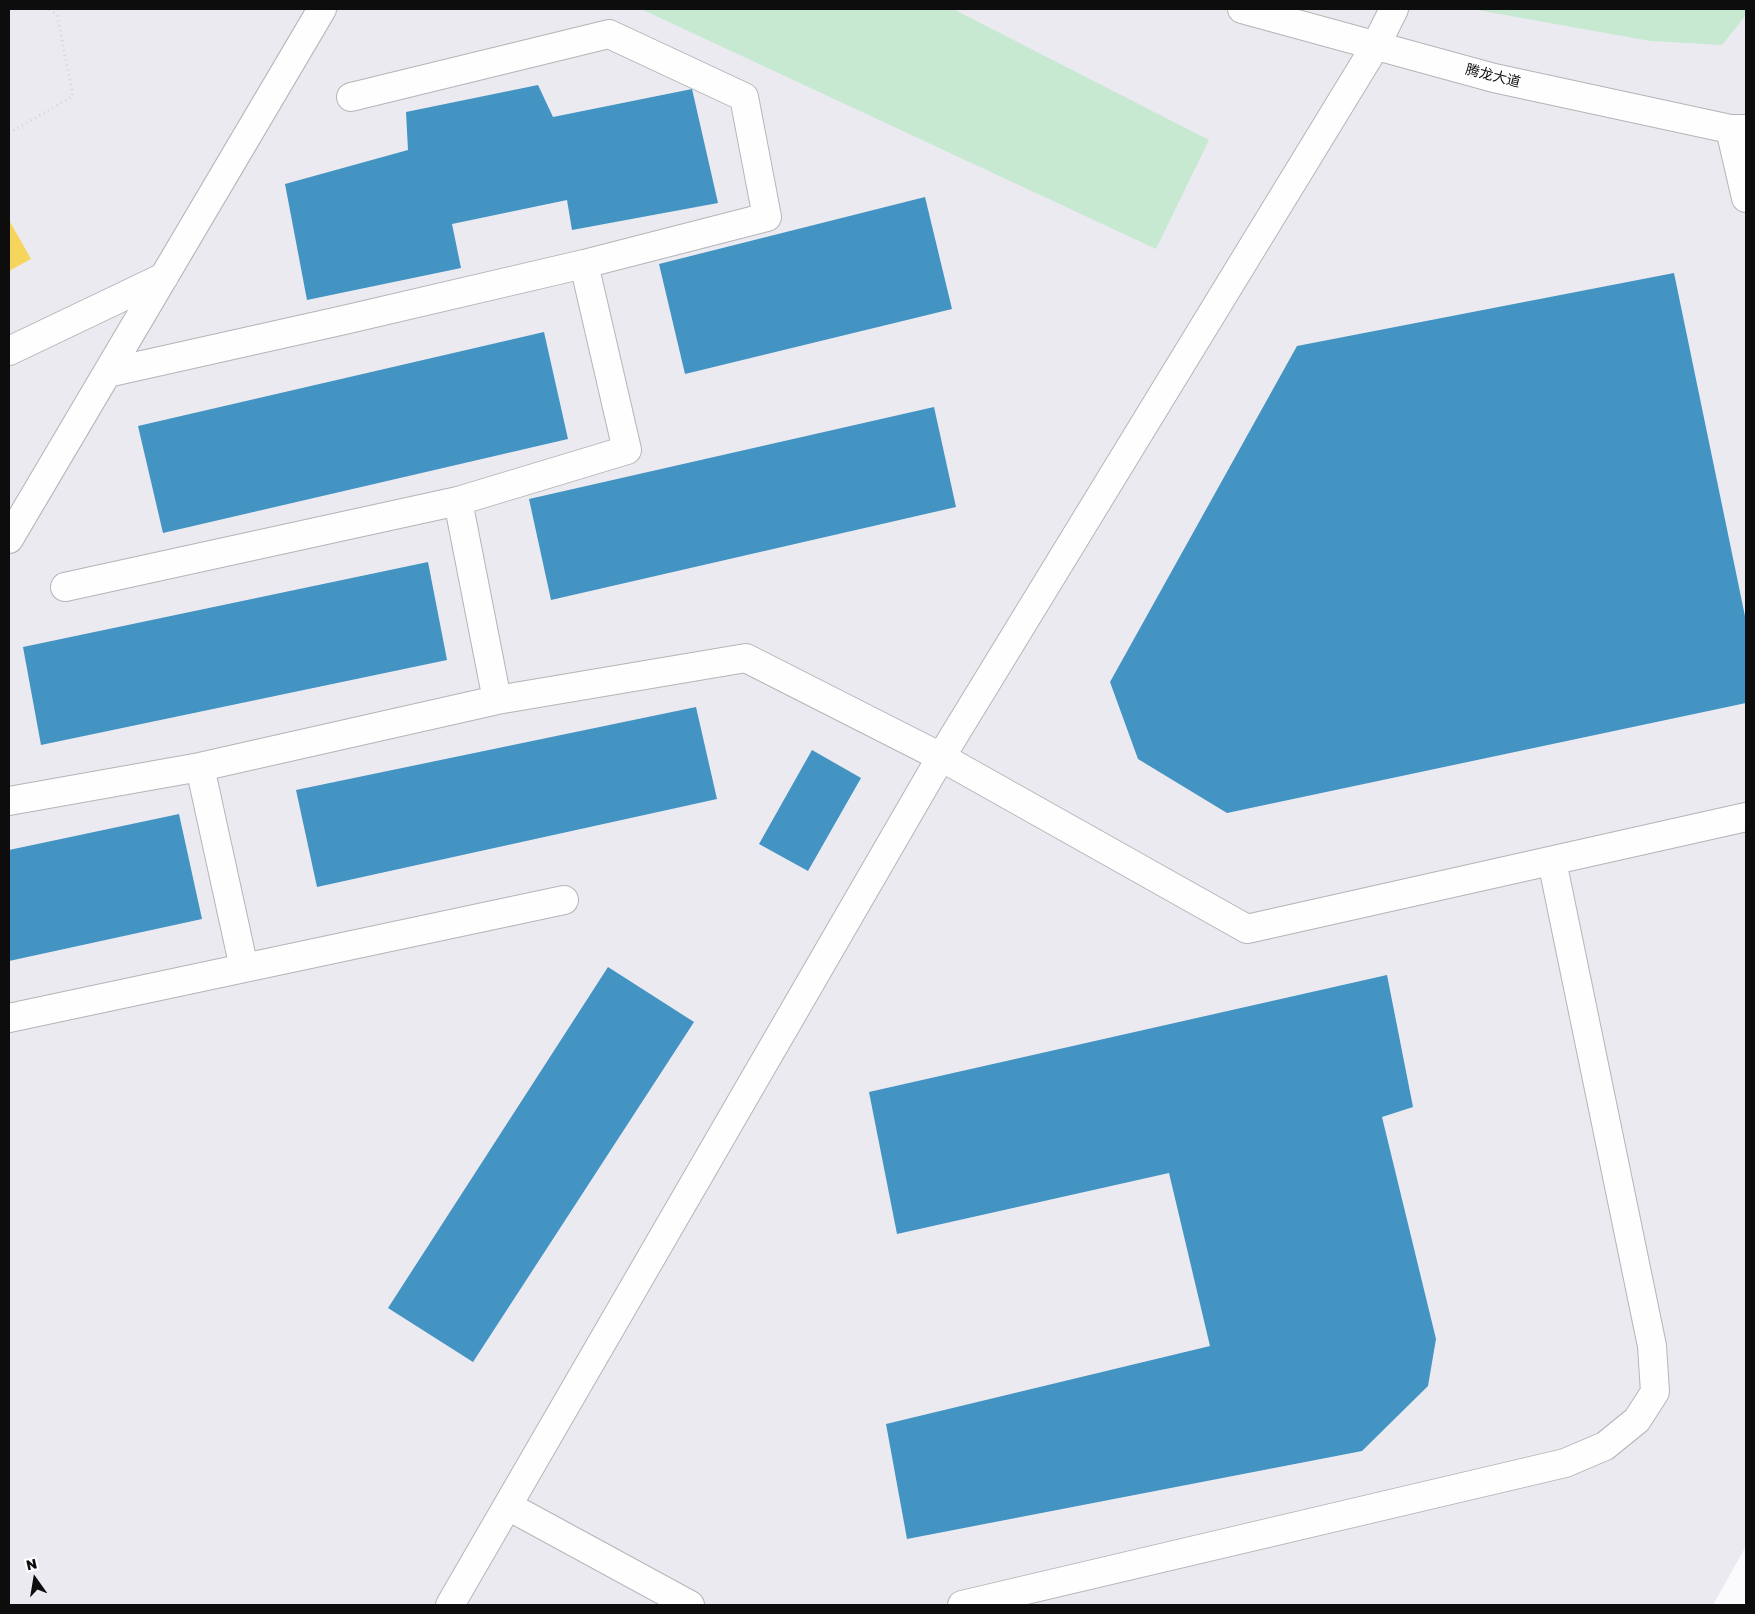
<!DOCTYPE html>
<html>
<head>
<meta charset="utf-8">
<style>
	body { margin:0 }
	#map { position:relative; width:1755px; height:1614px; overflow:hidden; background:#fbfafc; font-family:"Golos Text",sans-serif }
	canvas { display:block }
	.frame { position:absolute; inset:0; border:10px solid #0d0d0e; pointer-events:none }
	.north { position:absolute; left:10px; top:1554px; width:50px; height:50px; -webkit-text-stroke:4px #fff; paint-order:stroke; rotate:347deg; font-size:14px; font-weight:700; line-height:20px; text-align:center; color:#0d0d0e }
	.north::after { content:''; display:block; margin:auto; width:18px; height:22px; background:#0d0d0e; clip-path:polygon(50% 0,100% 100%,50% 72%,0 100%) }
</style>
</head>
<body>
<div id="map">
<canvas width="1755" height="1614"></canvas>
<div class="frame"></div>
<div class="north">N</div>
</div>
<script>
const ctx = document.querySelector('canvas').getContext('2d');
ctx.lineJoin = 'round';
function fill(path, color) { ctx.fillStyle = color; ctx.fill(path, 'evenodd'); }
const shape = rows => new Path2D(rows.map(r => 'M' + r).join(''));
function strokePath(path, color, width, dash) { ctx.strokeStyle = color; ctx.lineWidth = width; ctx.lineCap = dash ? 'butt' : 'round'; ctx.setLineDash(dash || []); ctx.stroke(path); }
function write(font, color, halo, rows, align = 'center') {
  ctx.font = font + ' "Golos Text","Noto Sans SC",sans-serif'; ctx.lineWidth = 5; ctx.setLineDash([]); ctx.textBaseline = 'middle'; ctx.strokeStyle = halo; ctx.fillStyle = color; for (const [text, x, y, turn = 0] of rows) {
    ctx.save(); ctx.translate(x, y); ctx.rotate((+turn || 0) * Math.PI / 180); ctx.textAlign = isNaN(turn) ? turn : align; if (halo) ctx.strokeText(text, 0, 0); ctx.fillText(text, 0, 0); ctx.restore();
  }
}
fill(shape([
	[9,9,1746,9,1746,1546,1713,1605,9,1605]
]), '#ebeaf1');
fill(shape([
	[641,9,953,9,1209,140,1156,249],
	[1472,9,1746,9,1746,15,1722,45,1650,41]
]), '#c7e9d2');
fill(shape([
	[9,220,31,259,9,271]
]), '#f6d55c');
fill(shape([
	[538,85,553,117,692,89,718,203,572,230,567,200,452,224,461,268,307,300,285,184,408,150,406,112],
	[925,197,952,309,685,374,659,264],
	[1674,273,1746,621,1746,703,1227,813,1138,759,1110,682,1297,346],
	[544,332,568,439,163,533,138,426],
	[934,407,956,507,551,600,529,499],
	[428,562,447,660,41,745,23,647],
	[696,707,717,799,317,887,296,790],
	[812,750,861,778,808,871,759,844],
	[179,814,202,919,9,961,9,850],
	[608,967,694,1022,473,1362,388,1308],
	[1387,975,1413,1107,1382,1117,1436,1339,1428,1386,1362,1451,907,1539,886,1424,1210,1346,1169,1173,897,1234,869,1092]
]), '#4393c3');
const minor = shape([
	[1242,9,1494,78,1730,129,1746,129],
	[1730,129,1746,198],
	[9,351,164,277],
	[107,373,344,320,584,264,767,217,744,97,609,34,351,97],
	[458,501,497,700],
	[9,539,322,9],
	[65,587,458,501,627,450,584,264],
	[200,767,244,968],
	[9,801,200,767,497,700,746,658,941,757,1247,929,1746,817],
	[9,1018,564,900],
	[508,1506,690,1605],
	[450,1605,941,757,1376,45,1394,9],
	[962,1605,1565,1463,1605,1446,1637,1420,1655,1392,1652,1346,1552,861]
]);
strokePath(minor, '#b5b4b6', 30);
strokePath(shape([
	[9,133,73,96,57,15,49,9]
]), '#d5d5d6', 3, [1, 4]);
strokePath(minor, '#fefeff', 28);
write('14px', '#0d0d0e', '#fff', [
	["腾龙大道",1493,76,14]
]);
</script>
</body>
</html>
